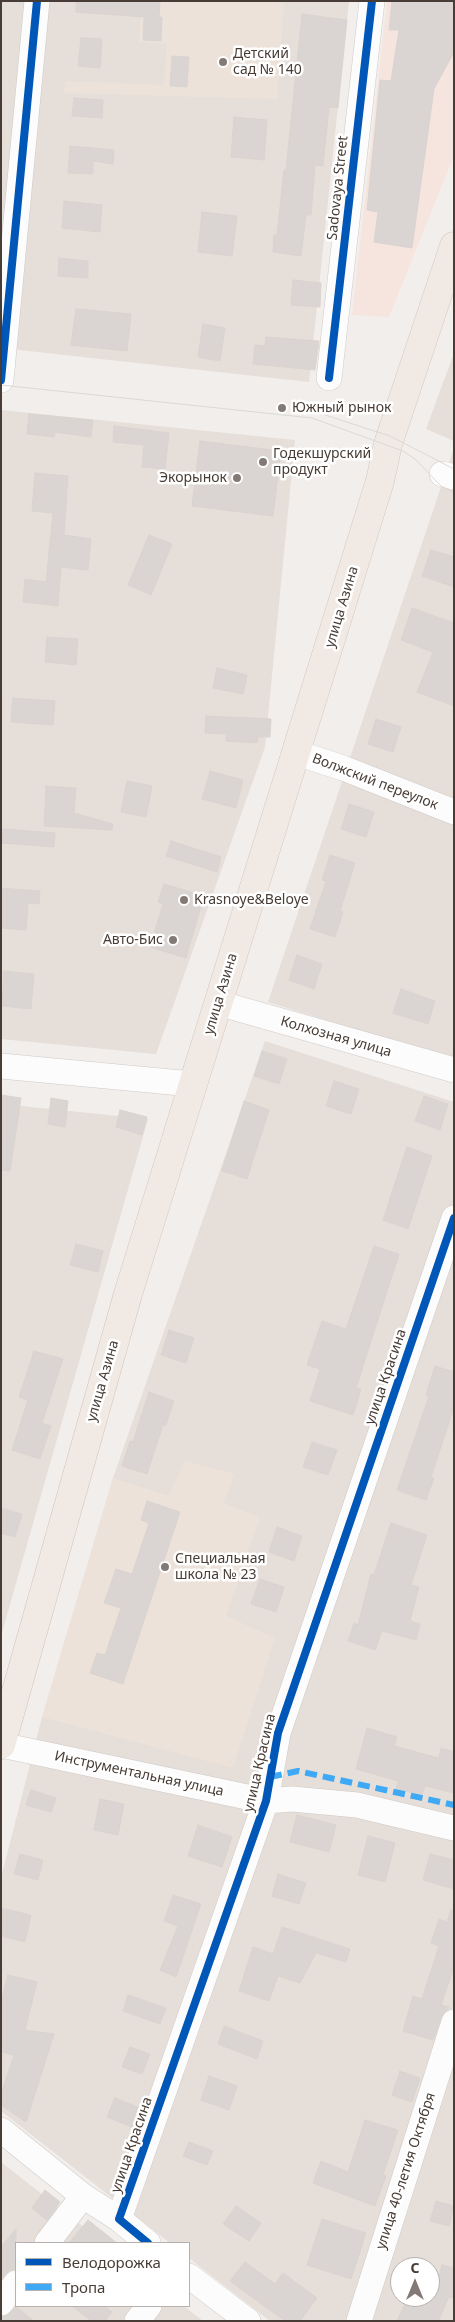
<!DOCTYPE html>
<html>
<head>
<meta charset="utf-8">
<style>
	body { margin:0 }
	#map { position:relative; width:455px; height:2322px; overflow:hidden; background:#f2eeeb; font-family:"Noto Sans",sans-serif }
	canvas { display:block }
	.frame { position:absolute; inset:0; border:2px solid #483c36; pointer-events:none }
	.legend { position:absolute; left:15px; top:2242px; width:175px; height:65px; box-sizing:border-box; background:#fff; border:1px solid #b6b1af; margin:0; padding:6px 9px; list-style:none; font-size:15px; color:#483c36 }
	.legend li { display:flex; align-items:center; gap:10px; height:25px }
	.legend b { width:25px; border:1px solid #b6b1af }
	.north { position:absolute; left:390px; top:2257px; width:50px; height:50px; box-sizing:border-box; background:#fff; border:1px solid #b6b1af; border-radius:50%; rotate:0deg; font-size:14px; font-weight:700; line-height:20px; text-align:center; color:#483c36 }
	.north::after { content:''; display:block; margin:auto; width:18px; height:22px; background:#847a75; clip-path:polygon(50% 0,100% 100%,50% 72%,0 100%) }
</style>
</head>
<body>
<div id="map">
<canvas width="455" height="2322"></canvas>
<div class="frame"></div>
<ul class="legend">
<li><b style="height:6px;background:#0057b8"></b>Велодорожка</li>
<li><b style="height:6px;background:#3fa9f5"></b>Тропа</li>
</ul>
<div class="north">С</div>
</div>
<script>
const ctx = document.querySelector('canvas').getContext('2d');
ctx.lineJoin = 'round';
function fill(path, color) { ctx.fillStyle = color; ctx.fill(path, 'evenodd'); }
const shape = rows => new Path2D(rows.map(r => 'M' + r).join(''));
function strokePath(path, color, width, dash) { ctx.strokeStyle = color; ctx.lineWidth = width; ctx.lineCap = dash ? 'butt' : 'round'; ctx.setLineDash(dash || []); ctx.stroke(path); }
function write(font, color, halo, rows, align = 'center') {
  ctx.font = font + ' "Noto Sans",sans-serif'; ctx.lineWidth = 5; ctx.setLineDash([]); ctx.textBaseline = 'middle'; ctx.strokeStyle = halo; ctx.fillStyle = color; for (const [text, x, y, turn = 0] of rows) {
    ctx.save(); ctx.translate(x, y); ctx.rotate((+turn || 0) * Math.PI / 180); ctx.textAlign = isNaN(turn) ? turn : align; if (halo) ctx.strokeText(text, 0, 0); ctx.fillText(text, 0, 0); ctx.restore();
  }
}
fill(shape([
	[1,1,349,1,309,382,1,348],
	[454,353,454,441,426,429],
	[1,410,295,440,265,747,156,1054,1,1039],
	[454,448,454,1060,268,1002],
	[265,1041,454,1102,454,2321,270,2321,189,2258,189,2243,170,2243,1,2111,1,1878,42,1717,113,1478],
	[400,2267,430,2267,430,2297,400,2297],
	[1,1104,148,1119,1,1636],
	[1,2162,104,2243,16,2243,16,2306,184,2306,203,2321,1,2321]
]), '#e6ded8');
fill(shape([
	[387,1,454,1,454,155,389,317,352,315]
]), '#f5e5de');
fill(shape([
	[142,1,284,1,277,99,64,93,65,81,164,85,167,44,139,42],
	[184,1461,235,1474,224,1503,260,1517,226,1616,275,1638,233,1768,42,1717,113,1478,169,1496]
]), '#ede2da');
const building = shape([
	[76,1,160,1,159,17,162,17,161,41,143,40,144,17,76,12,76,1],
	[392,1,454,1,454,52,434,89,412,248,374,242,378,212,367,210,380,80,391,81,399,30,389,30,392,1],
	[302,14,347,20,338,108,329,107,323,166,315,165,311,215,306,215,301,256,273,252,274,235,277,235,284,170,286,170,302,14],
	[81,38,102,39,100,68,78,66,81,38],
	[172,56,189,57,187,87,170,86,172,56],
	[74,98,103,100,102,118,72,116,74,98],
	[234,117,267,120,264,160,231,157,234,117],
	[70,146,114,150,113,164,93,161,93,174,68,173,70,146],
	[64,201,102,205,100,232,62,228,64,201],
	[202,212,237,216,232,256,198,252,202,212],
	[59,258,88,261,88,278,58,276,59,258],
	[293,280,321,283,320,307,291,305,293,280],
	[76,309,131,314,127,351,71,345,76,309],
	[203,324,225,328,220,361,198,357,203,324],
	[266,337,319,341,315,370,253,364,255,345,265,346,266,337],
	[29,414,93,420,91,437,55,432,54,437,27,434,29,414],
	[114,426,169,433,165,469,142,467,144,445,113,442,114,426],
	[200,441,281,451,273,516,192,506,200,441],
	[35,473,68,476,64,535,91,539,88,570,61,567,58,606,23,602,25,579,46,582,53,513,32,511,35,473],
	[149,535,172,544,151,595,128,585,149,535],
	[431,550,454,557,454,587,422,576,431,550],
	[412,608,454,623,454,706,417,692,433,652,401,640,412,608],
	[47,637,78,639,76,665,45,662,47,637],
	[217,668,247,675,243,694,213,688,217,668],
	[13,698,55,701,53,725,11,722,13,698],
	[206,716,271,719,270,737,258,737,257,743,226,741,226,734,205,733,206,716],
	[376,719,401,727,393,752,368,744,376,719],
	[210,771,243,780,236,808,202,799,210,771],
	[127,781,152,786,146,817,121,812,127,781],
	[46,786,76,788,74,813,113,824,112,830,44,826,46,786],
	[349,804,374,812,366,837,341,829,349,804],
	[3,829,55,833,54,847,2,843,3,829],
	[171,841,221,857,217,872,166,856,171,841],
	[330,855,355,863,340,911,343,912,335,937,310,929,326,881,322,880,330,855],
	[164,884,204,896,186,958,150,947,163,904,158,902,164,884],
	[1,888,40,891,39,904,28,903,26,930,1,928,1,888],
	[297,955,322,964,314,989,289,980,297,955],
	[4,971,34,974,31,1009,2,1006,4,971],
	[401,989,435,1001,428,1024,393,1013,401,989],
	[262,1051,287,1059,279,1084,254,1076,262,1051],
	[334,1081,359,1089,351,1114,326,1106,334,1081],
	[1,1095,21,1098,10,1171,1,1170,1,1095],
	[424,1096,448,1104,440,1130,415,1121,424,1096],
	[51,1098,68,1101,65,1127,48,1124,51,1098],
	[244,1101,269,1110,247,1179,222,1171,244,1101],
	[120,1110,147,1117,142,1135,116,1127,120,1110],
	[407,1147,432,1156,408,1229,383,1220,407,1147],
	[76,1244,103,1251,98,1272,70,1265,76,1244],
	[374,1246,399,1254,356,1388,361,1389,353,1415,310,1401,320,1369,307,1365,322,1321,346,1329,374,1246],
	[169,1330,194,1338,186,1363,161,1355,169,1330],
	[34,1351,63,1359,42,1423,51,1426,40,1459,12,1450,28,1400,19,1397,34,1351],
	[435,1366,454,1372,454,1407,431,1477,434,1478,426,1500,397,1490,429,1396,426,1395,435,1366],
	[149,1392,174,1401,166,1425,163,1425,147,1474,122,1466,130,1441,133,1442,149,1392],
	[312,1442,337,1450,328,1475,303,1467,312,1442],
	[147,1501,180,1512,123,1684,90,1673,97,1653,105,1655,121,1608,104,1603,116,1569,132,1574,149,1523,141,1520,147,1501],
	[1,1508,22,1514,15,1537,1,1533,1,1508],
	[391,1523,427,1535,411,1585,419,1587,410,1621,420,1624,416,1640,382,1631,375,1650,348,1641,354,1623,358,1625,371,1574,374,1575,391,1523],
	[277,1527,302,1536,294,1561,269,1552,277,1527],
	[260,1579,284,1587,276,1612,251,1604,260,1579],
	[367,1728,397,1737,394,1746,439,1758,441,1748,454,1752,454,1793,425,1786,422,1795,396,1789,398,1781,356,1769,367,1728],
	[31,1790,56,1798,51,1812,26,1805,31,1790],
	[100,1799,124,1804,118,1835,94,1830,100,1799],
	[297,1815,336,1825,329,1852,290,1842,297,1815],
	[198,1825,232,1837,222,1867,188,1856,198,1825],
	[368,1836,395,1843,385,1882,358,1875,368,1836],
	[20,1854,43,1860,38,1880,14,1874,20,1854],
	[430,1854,454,1860,454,1889,423,1880,430,1854],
	[278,1874,306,1883,299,1904,272,1896,278,1874],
	[173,1895,201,1904,176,1977,160,1970,178,1926,164,1921,173,1895],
	[1,1908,31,1915,25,1942,1,1936,1,1908],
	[451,1910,454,1911,454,1967,441,2005,449,2007,441,2017,433,2040,403,2031,413,1996,422,1999,439,1946,431,1943,439,1919,447,1922,451,1910],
	[282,1927,350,1949,346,1962,316,1953,300,1983,278,1976,269,2001,239,1991,253,1947,273,1954,282,1927],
	[8,1975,37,1982,25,2030,54,2034,26,2122,1,2105,1,2094,14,2055,1,2052,1,2002,8,1975],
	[128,1995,166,2008,160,2024,123,2011,128,1995],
	[224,2026,263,2041,257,2059,218,2044,224,2026],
	[130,2047,150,2054,142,2074,122,2067,130,2047],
	[400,2071,420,2078,412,2102,392,2095,400,2071],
	[209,2076,237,2086,229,2110,201,2100,209,2076],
	[115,2098,142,2109,134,2128,107,2117,115,2098],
	[365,2120,398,2130,383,2175,386,2176,375,2206,313,2183,321,2161,348,2172,365,2120],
	[189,2142,213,2151,207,2165,183,2156,189,2142],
	[45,2190,60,2202,47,2220,32,2208,45,2190],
	[436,2201,454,2206,449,2226,430,2221,436,2201],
	[236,2206,261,2223,249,2241,223,2224,236,2206],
	[322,2219,366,2233,351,2279,307,2265,322,2219],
	[88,2220,117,2243,69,2243,88,2220],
	[16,2229,16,2269,10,2270,1,2279,1,2247,16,2229],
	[245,2262,275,2284,283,2273,317,2298,300,2321,285,2321,230,2281,245,2262],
	[442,2265,454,2268,454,2298,449,2297,438,2321,397,2321,408,2297,430,2297,430,2292,435,2294,442,2265],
	[72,2306,104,2306,112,2312,105,2321,92,2321,72,2306],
	[16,2307,34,2321,1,2321,1,2317,7,2316,16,2307]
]);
fill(building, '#dad5d2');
strokePath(building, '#dad4d1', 1);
const minor = shape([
	[329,378,372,1],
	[1,380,37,1],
	[442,474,454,477],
	[297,753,343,768,454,812],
	[218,1003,454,1070],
	[1,1066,192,1084],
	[1,1745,266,1801,292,1799,357,1805,454,1828],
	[1,2130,83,2196,119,2219],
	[47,2243,83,2196],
	[148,2243,119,2219,266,1801,278,1733,454,1218],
	[189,2276,248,2321],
	[1,2303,16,2283],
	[137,2321,149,2306],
	[359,2321,454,2022]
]);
const major = shape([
	[1,1745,128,1294,380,481,388,444,454,246]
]);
strokePath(minor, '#cecac7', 26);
strokePath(major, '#d4c3b8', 29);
strokePath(minor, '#fdfcfc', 25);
strokePath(major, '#f1eae4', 28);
strokePath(shape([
	[1,385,312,418,403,451,415,459,441,486,454,492],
	[325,415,390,436,454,469]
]), '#d9d9d8', 1);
strokePath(shape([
	[270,1777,298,1771,454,1805]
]), '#3fa9f5', 6, [12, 6]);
strokePath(shape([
	[329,378,372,1],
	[1,380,37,1],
	[148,2243,119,2219,266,1801,278,1733,454,1218]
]), '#0057b8', 8);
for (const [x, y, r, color] of [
	[223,62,5,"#847a75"],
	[282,408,5,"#847a75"],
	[263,462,5,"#847a75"],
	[237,478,5,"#847a75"],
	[184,900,5,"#847a75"],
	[173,940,5,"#847a75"],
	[165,1567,5,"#847a75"]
]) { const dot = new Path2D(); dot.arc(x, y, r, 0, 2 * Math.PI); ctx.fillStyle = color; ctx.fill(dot); strokePath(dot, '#fff', 2); }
write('14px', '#483c36', '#fff', [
	["Детский",233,54],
	["сад № 140",233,70],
	["Южный рынок",292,408],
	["Годекшурский",273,454],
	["продукт",273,470],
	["Экорынок",227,478,"right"],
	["Krasnoye&Beloye",194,900],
	["Авто-Бис",163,940,"right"],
	["Специальная",175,1559],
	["школа № 23",175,1575]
], 'left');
write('14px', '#483c36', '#fff', [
	["Sadovaya Street",338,188,-84],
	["улица Азина",342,607,-73],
	["Волжский переулок",375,782,21],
	["улица Азина",221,994,-73],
	["Колхозная улица",336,1037,16],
	["улица Красина",386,1377,-71],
	["улица Азина",103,1381,-74],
	["улица Красина",260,1763,-77],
	["Инструментальная улица",139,1774,12],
	["улица Красина",132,2145,-71],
	["улица 40-летия Октября",406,2171,-72]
]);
</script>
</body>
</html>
